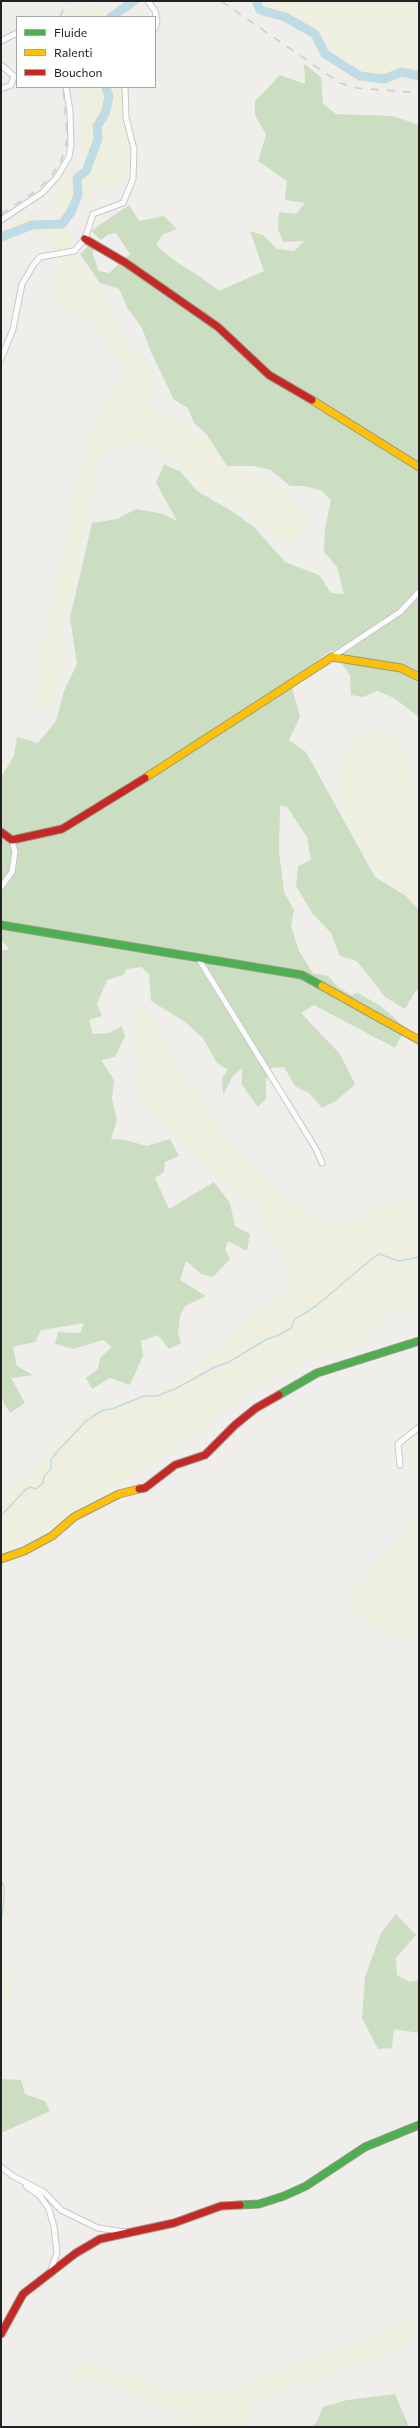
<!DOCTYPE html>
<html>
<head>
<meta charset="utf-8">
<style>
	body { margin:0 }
	#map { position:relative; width:420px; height:2428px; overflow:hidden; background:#f0eeeb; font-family:Commissioner,sans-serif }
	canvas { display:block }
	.frame { position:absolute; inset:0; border:2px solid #222; pointer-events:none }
	.legend { position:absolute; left:16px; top:16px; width:140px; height:72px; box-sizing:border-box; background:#fff; border:1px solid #a7a7a7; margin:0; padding:5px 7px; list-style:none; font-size:12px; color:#222 }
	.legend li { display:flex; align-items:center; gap:8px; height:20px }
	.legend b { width:20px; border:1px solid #a7a7a7 }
</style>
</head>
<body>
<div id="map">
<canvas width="420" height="2428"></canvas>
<div class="frame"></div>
<ul class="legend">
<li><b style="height:5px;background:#4caf50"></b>Fluide</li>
<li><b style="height:5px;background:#ffc107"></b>Ralenti</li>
<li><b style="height:5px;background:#c62828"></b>Bouchon</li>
</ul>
</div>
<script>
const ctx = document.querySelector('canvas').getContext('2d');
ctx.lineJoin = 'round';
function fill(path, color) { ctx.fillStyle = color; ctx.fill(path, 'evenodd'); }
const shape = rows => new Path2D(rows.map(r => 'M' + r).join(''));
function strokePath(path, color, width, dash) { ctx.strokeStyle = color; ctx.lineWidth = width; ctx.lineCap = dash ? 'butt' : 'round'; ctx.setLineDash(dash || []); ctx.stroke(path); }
fill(shape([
	[261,1,418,1,419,83,402,80,386,84,359,71,338,54,320,31,262,4],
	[89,4,99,5,104,8,107,14,105,17,69,17,76,10],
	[80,87,102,87,105,93,104,105,94,125,94,140,87,162,78,168,73,176,73,201,63,217,56,223,32,223,8,231,18,218,27,214,33,213,50,221,57,217,55,209,59,202,58,190,69,169,80,164,83,159,79,135],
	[111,87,121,87,121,109,130,152,128,176,123,184,115,190,96,188,92,191,93,196,85,198,81,192,80,182,94,168,94,158,103,142,101,127,111,107,112,95],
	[67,225,70,230,71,245,60,251,54,248,51,235,32,231,33,227,53,229],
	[77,257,98,288,116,327,135,352,143,354,155,370,149,406,208,441,233,466,256,475,296,500,310,517,302,534,287,547,244,511,205,490,170,460,147,445,125,442,102,454,85,519,84,540,79,562,64,619,64,668,46,711,36,708,34,696,44,639,63,557,78,479,95,417,117,383,129,369,89,322,59,299,52,278,63,258],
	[370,730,396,736,408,756,419,805,419,906,378,873,348,827,338,785,344,749],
	[144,1010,153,1017,178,1066,208,1113,243,1159,305,1210,330,1223,349,1225,387,1203,412,1202,419,1204,419,1309,391,1313,346,1353,336,1344,252,1388,210,1423,164,1456,88,1502,65,1521,1,1553,1,1501,10,1489,43,1460,66,1429,94,1410,131,1402,170,1384,200,1365,223,1348,261,1309,282,1297,290,1273,286,1257,261,1227,262,1207,225,1183,150,1110,134,1089,141,1060,132,1048,137,1038,135,1015],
	[419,1432,419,1486,411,1457,404,1445,408,1438],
	[419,1518,419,1638,401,1640,382,1631,352,1612,350,1592,384,1555,410,1531,410,1522],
	[1,1875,9,1897,3,1953,10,1989,5,2003,1,2006],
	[419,2317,419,2327,415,2330,409,2341,392,2352,314,2381,270,2393,248,2409,244,2427,192,2427,182,2408,148,2402,122,2389,115,2382,95,2379,72,2382,70,2375,84,2362,176,2391,222,2391,249,2384,303,2360,379,2337,403,2320]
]), '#efefdf');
fill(shape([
	[304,64,321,77,323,104,336,114,393,116,419,125,419,717,394,698,377,691,363,697,351,695,350,675,332,650,290,680,300,717,289,740,306,752,375,877,406,896,419,910,419,992,416,990,405,1009,385,997,357,961,340,956,331,933,312,913,296,886,298,866,311,860,307,837,287,807,280,805,279,851,284,892,294,910,291,926,299,951,313,973,328,976,338,987,351,995,358,993,379,1005,406,1028,395,1048,314,1005,301,1013,340,1054,355,1084,336,1101,322,1108,309,1093,295,1086,284,1067,271,1068,266,1081,266,1099,258,1107,242,1085,242,1068,232,1077,223,1095,222,1078,228,1070,217,1063,203,1038,185,1022,151,1001,149,974,141,967,127,969,123,975,107,980,97,1004,102,1016,89,1020,93,1034,109,1033,122,1026,125,1036,115,1057,101,1060,114,1080,112,1099,117,1120,111,1139,125,1140,147,1146,170,1139,179,1156,165,1162,164,1172,155,1178,169,1209,214,1182,230,1203,235,1226,250,1234,247,1251,228,1241,225,1250,230,1259,213,1277,201,1274,186,1261,180,1280,206,1296,185,1306,180,1316,178,1333,181,1343,169,1349,158,1335,141,1341,143,1356,130,1385,110,1378,92,1389,86,1378,98,1369,100,1358,112,1347,103,1340,73,1349,55,1344,58,1332,80,1333,84,1323,41,1330,35,1342,13,1347,17,1366,33,1375,11,1378,25,1403,10,1413,1,1398,1,951,9,949,1,940,1,777,14,756,17,737,38,743,56,721,64,691,77,664,70,618,92,523,117,519,136,509,164,514,177,521,156,483,164,464,181,472,197,491,232,511,255,528,285,562,319,575,331,593,344,594,337,567,324,552,325,529,331,500,322,491,304,486,290,486,271,470,253,466,227,466,207,435,194,423,188,408,174,400,151,352,142,328,128,309,119,289,100,283,80,254,89,245,96,248,92,252,99,271,109,273,130,254,116,233,107,235,101,240,91,231,129,205,139,221,164,216,177,229,162,235,156,245,175,261,199,276,219,291,264,271,250,231,263,235,277,249,294,251,304,241,283,242,278,229,279,212,296,214,305,203,285,200,287,181,258,161,266,135,255,115,255,101,280,75,305,84],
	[396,1914,416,1935,396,1958,397,1975,410,1982,419,1980,419,2033,394,2029,392,2048,378,2049,362,2018,365,1977,381,1933],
	[1,2079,21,2080,25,2094,45,2101,50,2111,1,2133],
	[395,2394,409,2427,310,2427,316,2423,323,2407,347,2400]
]), '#cbdec1');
strokePath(shape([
	[1,1516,25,1490,30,1487,36,1489,43,1483,44,1476,51,1469,51,1460,55,1454,86,1421,103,1410,112,1409,144,1396,157,1396,175,1389,215,1367,229,1362,267,1339,277,1336,291,1328,295,1318,299,1317,316,1306,374,1257,379,1254,399,1261,419,1257],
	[1,1881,4,1886,4,1901,1,1921]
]), '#bfdbe3', 1.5);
strokePath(shape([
	[256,1,260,10,285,17,315,34,325,54,360,76,384,79,402,72,419,76],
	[111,17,134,1],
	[1,237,32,225,62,224,71,212,78,195,77,178,86,171,98,139,97,126,105,114,109,97,106,87]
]), '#bfdbe3', 9);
const street = shape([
	[148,1,155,11,157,21,155,28],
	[1,41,17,33],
	[1,65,14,76,11,85,1,89],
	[1,220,42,193,57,177,69,157,71,145,70,111,66,87],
	[1,359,13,329,22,284,34,264,40,257,74,251,85,239,93,214,123,203,133,179,134,149,126,118,125,87],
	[332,657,400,612,419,592],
	[1,887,12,872,15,852,12,840],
	[198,958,316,1149,322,1163],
	[400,1465,398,1444,419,1427],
	[1,2167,13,2176],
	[11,2175,44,2192,61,2210,98,2228,126,2232],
	[26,2186,40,2196,49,2209,54,2227,57,2253,50,2273]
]);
const fast = shape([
	[1,925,302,975,322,986],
	[279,1395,317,1373,419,1341],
	[240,2205,259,2204,284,2196,306,2186,365,2147,419,2125]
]);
const slow = shape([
	[312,400,419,467],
	[145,778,332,657,401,668,419,677],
	[322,986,419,1040],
	[1,1559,24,1551,52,1536,74,1517,119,1494,139,1489]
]);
const jam = shape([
	[85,239,126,263,218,327,269,375,312,400],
	[1,832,12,840,62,829,145,778],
	[139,1489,145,1488,175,1465,205,1455,235,1425,256,1408,279,1395],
	[1,2334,23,2294,76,2253,100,2239,174,2223,221,2206,240,2205]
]);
strokePath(street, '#c9c8c7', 7);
strokePath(fast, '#999a82', 9);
strokePath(slow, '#999a82', 9);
strokePath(jam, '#999a82', 9);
strokePath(street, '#fdfcfc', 5);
strokePath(fast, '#4caf50', 7);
strokePath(slow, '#ffc107', 7);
strokePath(jam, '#c62828', 7);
strokePath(shape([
	[221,1,340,83,357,88,409,92,419,95],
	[60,17,67,1],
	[1,214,33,193,50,178,61,161,66,145,67,135,63,87]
]), '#ccc', 1.5, [8, 8]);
</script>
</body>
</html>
